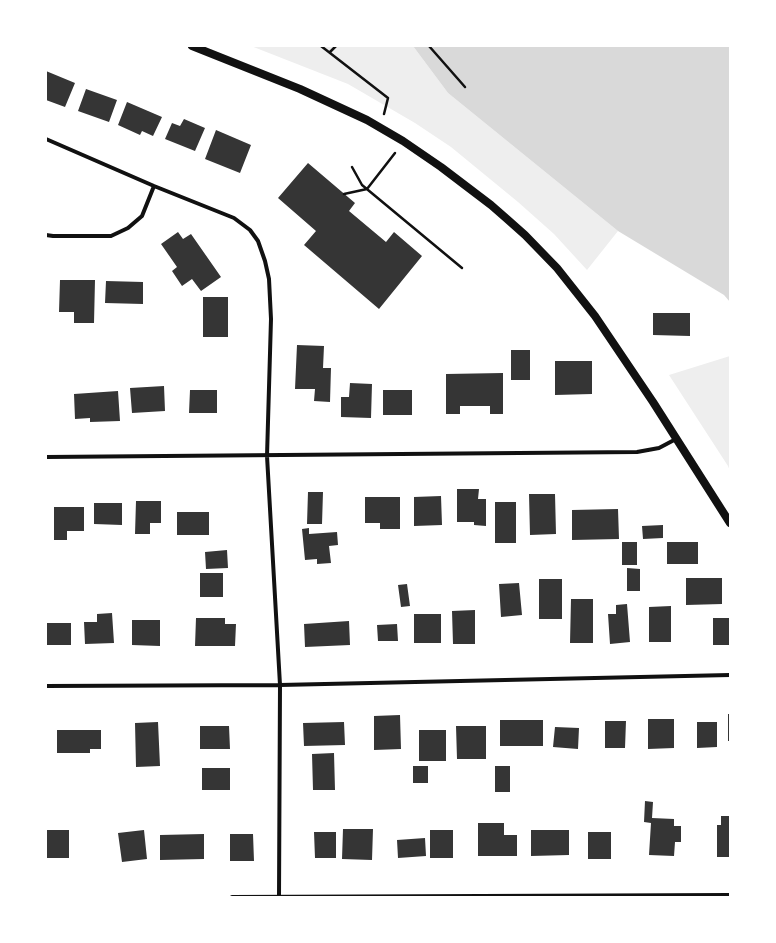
<!DOCTYPE html>
<html>
<head>
<meta charset="utf-8">
<style>
	body { margin:0 }
	#map { position:relative; width:776px; height:943px; overflow:hidden; background:#fff; font-family:"Source Serif 4",serif }
	canvas { display:block }
	.frame { position:absolute; inset:0; border:47px solid #fff; pointer-events:none }
</style>
</head>
<body>
<div id="map">
<canvas width="776" height="943"></canvas>
<div class="frame"></div>
</div>
<script>
const ctx = document.querySelector('canvas').getContext('2d');
ctx.lineJoin = 'round';
function fill(path, color) { ctx.fillStyle = color; ctx.fill(path, 'evenodd'); }
const shape = rows => new Path2D(rows.map(r => 'M' + r).join(''));
function strokePath(path, color, width, dash) { ctx.strokeStyle = color; ctx.lineWidth = width; ctx.lineCap = dash ? 'butt' : 'round'; ctx.setLineDash(dash || []); ctx.stroke(path); }
fill(shape([
	[251,46,413,46,448,93,618,231,587,270,554,234,518,202,451,147,415,123,348,84],
	[730,356,730,471,728,466,669,375]
]), '#eee');
fill(shape([
	[413,46,730,46,730,302,724,295,618,231,448,93]
]), '#d9d9d9');
fill(shape([
	[46,71,75,83,65,107,46,100],
	[86,89,117,100,109,122,78,111],
	[127,102,162,117,153,136,142,131,140,135,118,125],
	[184,119,205,128,195,151,165,139,172,123,180,126],
	[216,130,251,145,240,173,205,159],
	[308,163,355,203,349,211,386,242,394,232,422,256,379,309,304,245,316,231,278,198],
	[178,232,183,239,191,234,221,277,201,291,192,279,182,286,172,271,177,267,161,244],
	[60,280,95,280,94,323,74,323,74,312,59,312],
	[106,281,143,282,143,304,105,303],
	[203,297,228,297,228,337,203,337],
	[653,313,690,313,690,336,653,335],
	[297,345,324,346,323,368,331,368,330,402,314,401,315,389,295,389],
	[511,350,530,350,530,380,511,380],
	[555,361,592,361,592,394,555,395],
	[503,373,503,414,490,414,490,406,460,406,460,414,446,414,446,374],
	[350,383,372,384,371,418,341,417,341,397,349,397],
	[164,386,165,411,132,413,130,388],
	[190,390,217,390,217,413,189,413],
	[383,390,412,390,412,415,383,415],
	[118,391,120,421,90,422,90,418,75,419,74,394],
	[457,489,479,489,478,499,486,499,486,526,474,525,474,522,457,522],
	[308,492,323,492,322,524,307,524],
	[529,494,555,494,556,534,530,535],
	[441,496,442,525,414,526,414,497],
	[365,497,400,497,400,529,380,529,380,523,365,523],
	[136,501,161,501,161,523,150,523,150,534,135,534],
	[495,502,516,502,516,543,495,543],
	[94,503,122,503,122,525,94,524],
	[54,507,84,507,84,531,67,531,67,540,54,540],
	[618,509,619,539,572,540,572,510],
	[177,512,209,512,209,535,177,535],
	[663,525,663,538,643,539,642,526],
	[309,528,309,534,337,532,338,545,329,546,331,563,317,564,317,559,305,560,302,529],
	[622,542,637,542,637,565,622,565],
	[667,542,698,542,698,564,667,564],
	[227,550,228,568,206,569,205,552],
	[627,568,640,569,640,591,627,591],
	[200,573,223,573,223,597,200,597],
	[686,578,722,578,722,604,686,605],
	[539,579,562,579,562,619,539,619],
	[519,583,522,615,501,617,499,584],
	[407,584,410,606,401,607,398,585],
	[571,599,593,599,593,643,570,643],
	[627,604,630,642,610,644,608,614,616,614,616,605],
	[671,606,671,642,649,642,649,607],
	[475,610,475,644,453,644,452,611],
	[112,613,114,643,85,644,84,622,97,622,97,614],
	[414,614,441,614,441,643,414,643],
	[196,618,225,618,225,624,236,624,235,646,195,646],
	[713,618,730,618,730,645,713,645],
	[132,620,160,620,160,646,132,645],
	[349,621,350,645,305,647,304,624],
	[46,623,71,623,71,645,46,645],
	[397,624,398,641,378,641,377,625],
	[728,714,730,714,730,741,728,741],
	[400,715,401,749,374,750,374,716],
	[648,719,674,719,674,748,648,749],
	[500,720,543,720,543,746,500,746],
	[605,721,626,721,625,748,605,748],
	[158,722,160,766,136,767,135,723],
	[344,722,345,745,304,746,303,723],
	[697,722,717,722,717,747,697,748],
	[200,726,229,726,230,749,200,749],
	[456,726,486,726,486,759,457,759],
	[555,727,579,728,578,749,553,747],
	[57,730,101,730,101,749,90,749,90,753,57,753],
	[419,730,446,730,446,761,419,761],
	[334,753,335,790,313,790,312,754],
	[413,766,428,766,428,783,413,783],
	[495,766,510,766,510,792,495,792],
	[202,768,230,768,230,790,202,790],
	[645,801,653,802,652,818,674,819,674,826,681,826,681,842,675,842,674,856,649,855,651,823,644,822],
	[721,816,730,816,730,857,717,857,717,825,721,825],
	[478,823,504,823,504,835,517,835,517,856,478,856],
	[343,829,373,829,372,860,342,859],
	[46,830,69,830,69,858,46,858],
	[144,830,147,859,122,862,118,833],
	[430,830,453,830,453,858,430,858],
	[531,830,569,830,569,855,531,856],
	[314,832,336,832,336,858,315,858],
	[588,832,611,832,611,859,588,859],
	[204,834,204,859,160,860,160,835],
	[230,834,253,834,254,861,230,861],
	[425,838,426,856,398,858,397,840]
]), '#353535');
strokePath(shape([
	[321,46,388,98,384,114],
	[429,46,465,87],
	[330,52,336,46],
	[352,167,362,185,462,268],
	[344,194,367,189,395,153]
]), '#111', 2.5);
strokePath(shape([
	[46,139,154,186,234,218,250,230,258,241,265,261,269,279,271,319,267,456,280,685,279,897],
	[46,235,53,236,111,236,128,228,142,216,154,186],
	[46,457,637,452,659,448,676,439],
	[46,686,280,685,730,675],
	[232,897,730,895]
]), '#111', 4);
strokePath(shape([
	[192,46,300,89,367,120,403,141,441,167,491,205,507,219,525,235,557,268,595,316,653,402,730,523]
]), '#111', 8);
</script>
</body>
</html>
